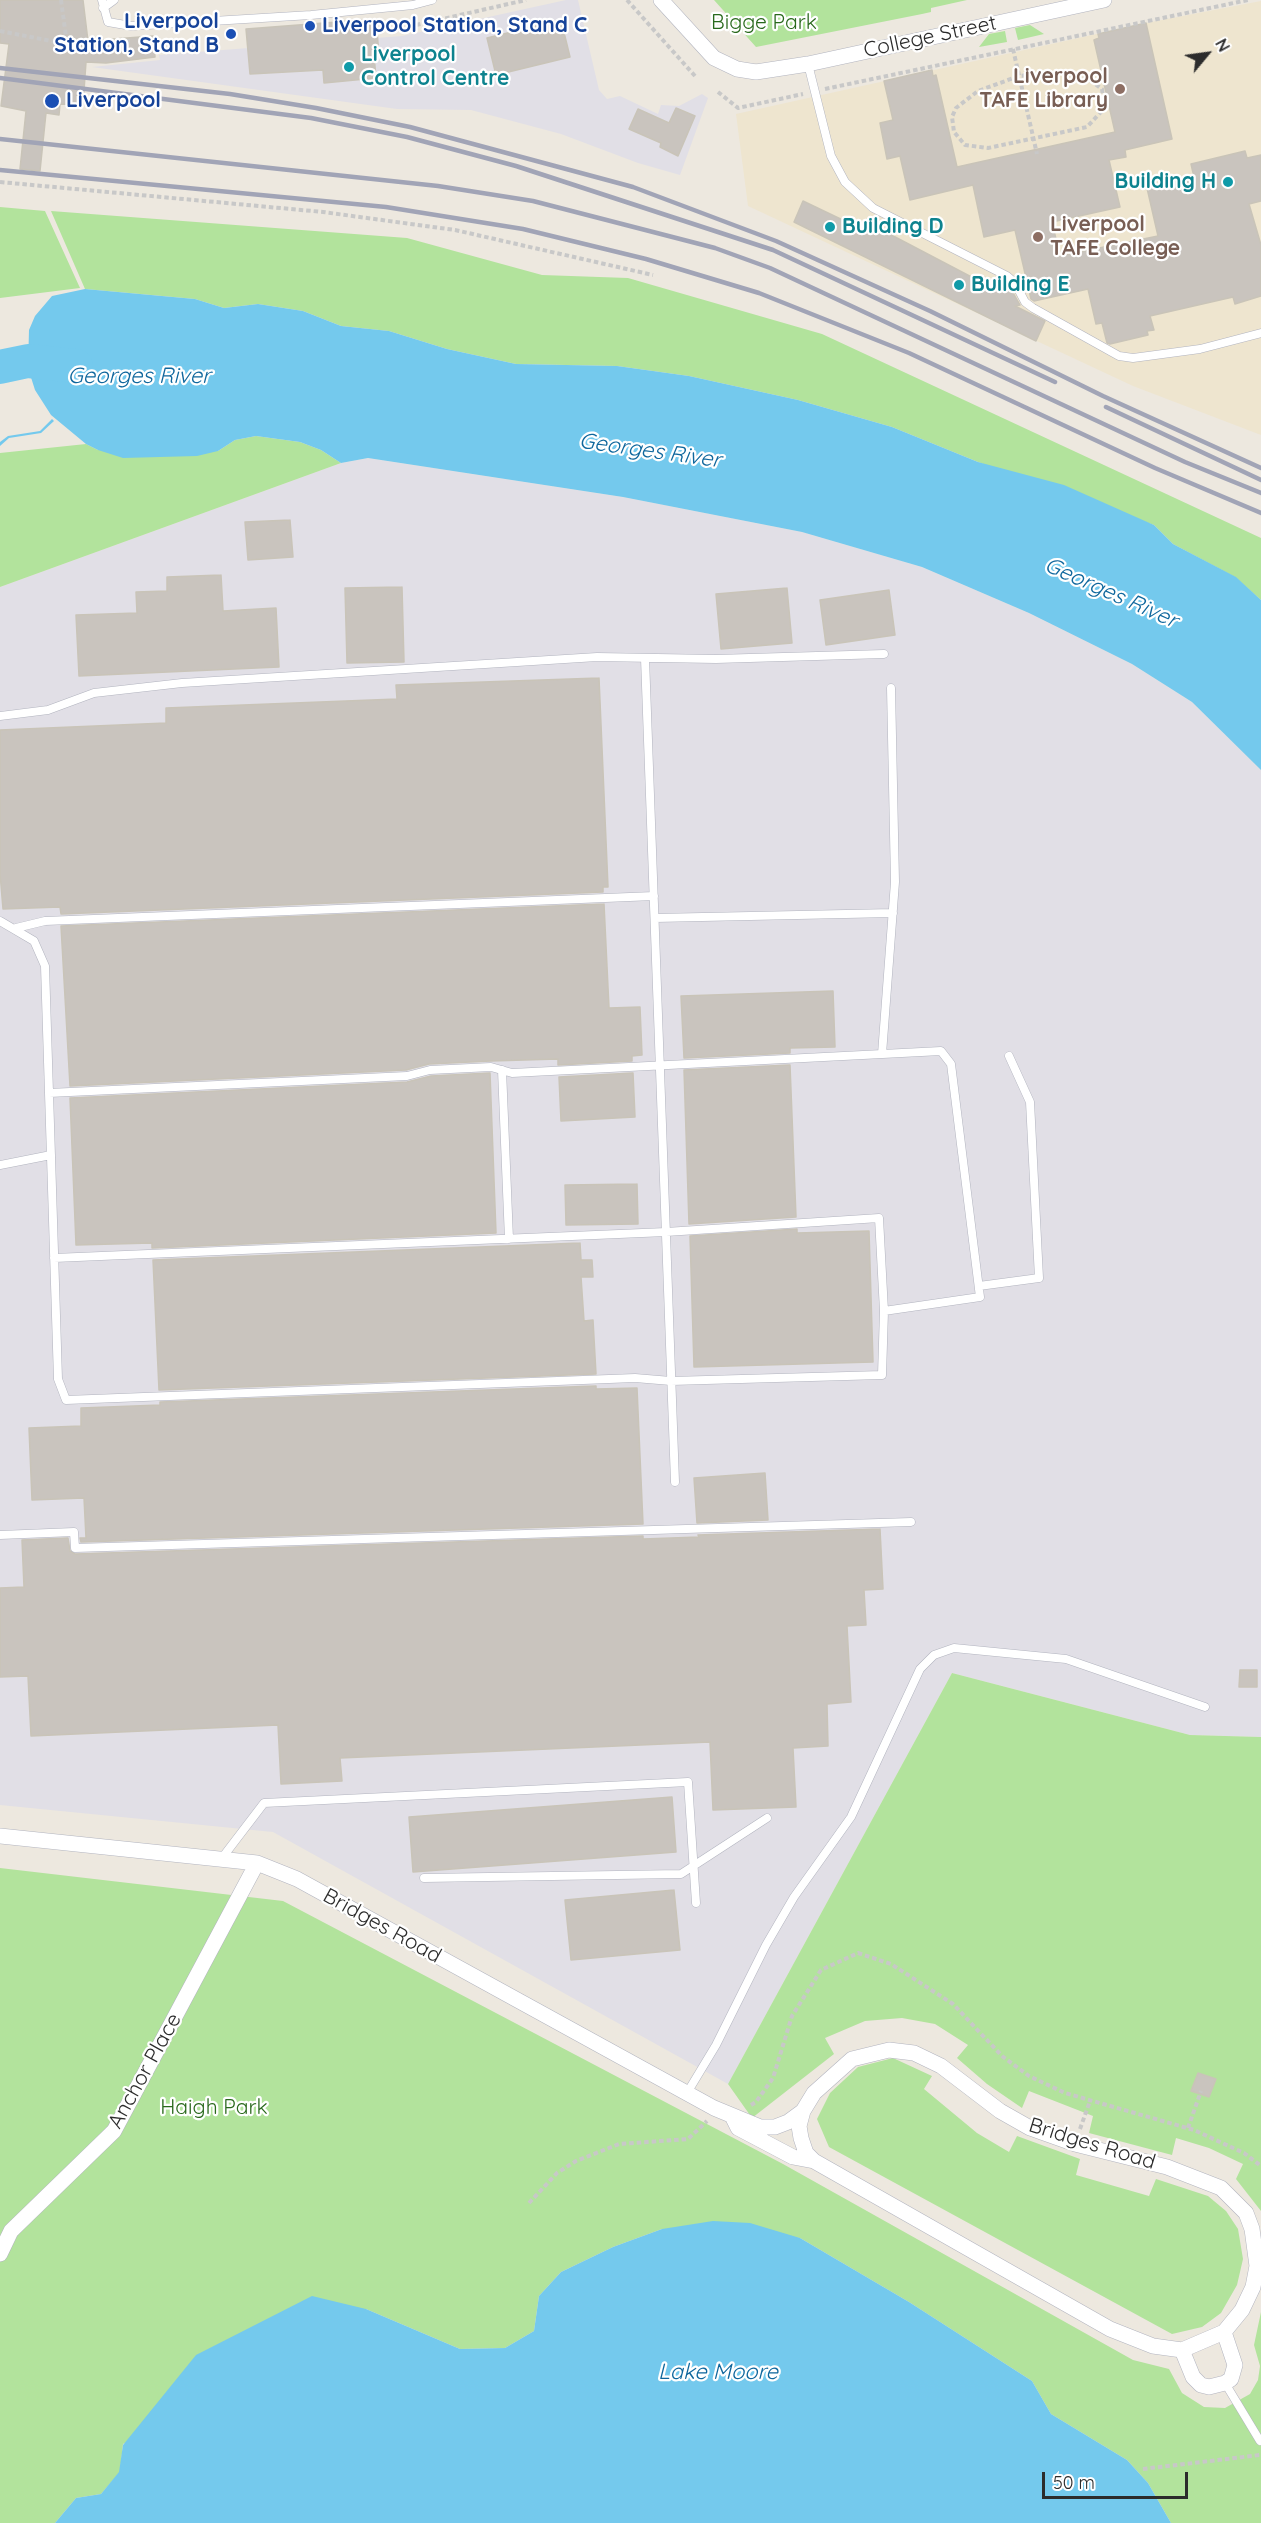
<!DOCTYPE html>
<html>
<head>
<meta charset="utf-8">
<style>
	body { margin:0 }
	#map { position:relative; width:1261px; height:2523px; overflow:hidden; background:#ede8df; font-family:Quicksand,sans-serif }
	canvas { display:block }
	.north { position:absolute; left:1177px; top:24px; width:60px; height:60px; -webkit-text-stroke:4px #fff; paint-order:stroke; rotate:61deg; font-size:16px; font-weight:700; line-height:24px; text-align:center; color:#2c2c2c }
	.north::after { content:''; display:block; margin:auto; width:21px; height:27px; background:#2c2c2c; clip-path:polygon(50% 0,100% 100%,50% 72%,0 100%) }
	.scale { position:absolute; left:1042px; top:2472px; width:146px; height:27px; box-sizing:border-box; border:3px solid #2c2c2c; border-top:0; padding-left:8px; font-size:18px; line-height:21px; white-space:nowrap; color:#2c2c2c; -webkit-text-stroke:4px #fff; paint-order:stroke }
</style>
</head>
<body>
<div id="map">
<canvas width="1261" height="2523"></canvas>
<div class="north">N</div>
<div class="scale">50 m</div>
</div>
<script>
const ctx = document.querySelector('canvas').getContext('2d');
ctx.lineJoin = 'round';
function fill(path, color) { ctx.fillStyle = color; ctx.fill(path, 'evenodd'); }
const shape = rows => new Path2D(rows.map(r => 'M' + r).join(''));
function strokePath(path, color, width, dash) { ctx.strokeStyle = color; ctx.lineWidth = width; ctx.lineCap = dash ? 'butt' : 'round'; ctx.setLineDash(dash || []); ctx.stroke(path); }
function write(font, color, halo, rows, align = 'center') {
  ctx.font = font + ' Quicksand,sans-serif'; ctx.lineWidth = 4.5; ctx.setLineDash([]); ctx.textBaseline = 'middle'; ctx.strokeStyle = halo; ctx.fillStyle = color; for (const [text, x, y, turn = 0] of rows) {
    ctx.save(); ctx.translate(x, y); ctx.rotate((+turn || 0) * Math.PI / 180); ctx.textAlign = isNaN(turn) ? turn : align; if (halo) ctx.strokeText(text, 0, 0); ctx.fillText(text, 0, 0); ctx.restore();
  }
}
fill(shape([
	[566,0,578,0,599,90,607,99,620,96,658,114,661,105,679,106,702,94,708,98,680,175,638,163,561,134,471,110,397,109,92,67,160,60,159,55,402,36],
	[368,458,623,497,802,532,922,567,1029,613,1132,664,1192,702,1261,770,1261,1737,1190,1735,952,1673,728,2084,273,1832,0,1805,0,587,341,463]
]), '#e1dfe6');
fill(shape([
	[1261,1,1261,435,1133,386,748,206,736,114,1146,23]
]), '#eee5cf');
fill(shape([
	[714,0,967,0,931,8,931,12,922,14,756,47],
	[1030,25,1044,34,1018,40,1015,28],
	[1005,31,1007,42,979,47,989,34],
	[0,207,45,211,80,288,0,298],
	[51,211,407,238,542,275,628,278,822,334,1261,538,1261,600,1235,577,1173,544,1154,525,978,462,892,427,798,400,689,376,617,366,516,364,447,349,389,331,341,326,303,311,258,304,224,308,195,299,85,289],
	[256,436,300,442,321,450,341,463,0,587,0,453,86,444,98,450,218,451,235,440],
	[952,1673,1190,1735,1261,1737,1261,2211,1236,2179,1243,2164,1209,2148,1176,2138,1172,2155,1089,2133,1093,2116,1029,2091,1022,2108,987,2084,957,2058,968,2045,935,2024,902,2018,865,2021,825,2038,834,2054,752,2118,728,2084],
	[0,1868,283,1901,783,2164,1133,2360,1169,2369,1182,2393,1204,2407,1225,2408,1250,2394,1258,2380,1260,2366,1254,2345,1261,2312,1261,2523,1171,2523,1148,2483,1127,2460,1051,2414,1032,2381,909,2302,800,2238,662,2229,613,2247,561,2272,539,2296,534,2331,505,2348,460,2349,366,2309,123,2444,120,2472,101,2494,76,2498,55,2523,0,2523],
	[893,2058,932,2076,924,2089,977,2133,1009,2152,1017,2136,1080,2159,1076,2175,1149,2196,1156,2179,1208,2196,1226,2211,1238,2229,1243,2259,1237,2285,1221,2313,1202,2327,1172,2334,829,2147,817,2119,830,2093,858,2067]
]), '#b2e39c');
fill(shape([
	[85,289,195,299,224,308,258,304,303,311,341,326,389,331,447,349,516,364,617,366,689,376,798,400,892,427,978,462,1064,485,1154,525,1173,544,1236,577,1261,600,1261,770,1192,702,1132,664,1029,613,922,567,802,532,623,497,368,458,341,463,321,450,300,442,256,436,235,440,218,451,197,456,123,458,98,450,86,444,51,415,35,390,28,368,29,330,35,316,52,296],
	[52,419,54,421,41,433,9,438,0,446,0,442,8,436,40,431],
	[713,2221,750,2223,800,2238,909,2302,1032,2381,1051,2414,1127,2460,1148,2483,1171,2523,55,2523,76,2498,101,2494,119,2472,123,2445,196,2355,312,2296,366,2309,460,2349,505,2348,534,2331,539,2296,561,2272,613,2247,662,2229]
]), '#74c9ed');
strokePath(shape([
	[0,367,28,361,76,366]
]), '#74c9ed', 34);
const building = shape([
	[0,0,83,0,88,41,153,36,155,57,106,63,86,62,83,105,60,104,59,115,46,113,40,171,20,169,26,111,1,106,9,44,0,43,0,0],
	[376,19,379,55,374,55,376,78,324,83,323,70,250,74,246,29,376,19],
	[561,20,570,57,496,75,487,38,561,20],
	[1146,23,1172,139,1125,150,1126,157,1109,160,1120,207,1052,222,1060,256,1158,236,1147,188,1194,177,1191,164,1245,151,1247,158,1261,155,1261,201,1249,204,1261,245,1261,296,1235,304,1233,297,1150,316,1154,330,1147,331,1148,335,1110,344,1107,343,1102,323,1096,324,1088,289,1034,301,1031,299,1015,230,984,237,973,185,910,200,900,156,887,159,880,123,893,120,884,81,932,70,933,76,936,75,957,167,1115,132,1094,40,1099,38,1098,34,1146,23],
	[676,108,695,116,678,156,660,147,661,143,629,129,638,109,669,123,676,108],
	[803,201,874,235,878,228,981,282,984,277,1012,291,1020,305,1015,306,1045,321,1036,341,794,222,803,201],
	[290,520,293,557,248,560,245,522,290,520],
	[221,575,223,611,276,608,279,667,79,676,76,615,137,613,136,592,167,591,167,577,221,575],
	[402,587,404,662,347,663,345,588,402,587],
	[787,588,792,643,721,649,716,594,787,588],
	[889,590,895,635,826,645,820,600,889,590],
	[599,678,608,887,603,887,603,892,61,914,60,907,3,909,0,873,0,730,166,723,166,708,397,699,396,685,599,678],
	[604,904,609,1008,640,1007,642,1055,632,1056,632,1061,558,1065,558,1059,491,1061,429,1064,406,1070,70,1086,61,926,604,904],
	[833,991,835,1047,790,1048,790,1053,684,1058,681,996,833,991],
	[790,1065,796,1217,689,1224,684,1070,790,1065],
	[490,1073,496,1233,152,1248,152,1243,76,1245,70,1098,407,1082,431,1076,490,1073],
	[633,1073,635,1117,561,1121,559,1077,633,1073],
	[637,1184,638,1224,566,1225,565,1185,637,1184],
	[797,1229,797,1233,869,1231,873,1362,694,1367,690,1236,797,1229],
	[580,1243,581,1260,592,1260,593,1277,581,1277,584,1321,593,1320,596,1374,159,1390,153,1260,580,1243],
	[596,1386,596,1389,637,1388,643,1524,81,1542,80,1538,86,1538,84,1498,32,1500,29,1428,81,1426,81,1408,160,1405,160,1402,596,1386],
	[765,1473,768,1520,697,1523,694,1478,765,1473],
	[880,1529,883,1589,864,1590,866,1625,847,1626,851,1702,827,1704,828,1746,793,1748,796,1807,713,1810,710,1742,340,1758,342,1781,281,1784,278,1725,31,1736,28,1676,0,1677,0,1588,24,1587,22,1540,68,1538,70,1551,75,1554,643,1536,643,1539,699,1537,698,1535,880,1529],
	[1240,1670,1257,1670,1257,1687,1239,1687,1240,1670],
	[672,1797,676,1852,413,1872,409,1817,672,1797],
	[674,1890,680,1950,571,1960,565,1900,674,1890],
	[1198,2073,1216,2079,1209,2097,1191,2091,1198,2073]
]);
fill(building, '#c9c4be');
strokePath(building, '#c9c4b8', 1.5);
const service = shape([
	[102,0,108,22,131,26,311,15,413,5,432,0],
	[103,8,114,0],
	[808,64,831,156,845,182,873,208,1007,276,1015,283,1025,302,1033,308,1119,356,1133,358,1200,349,1261,333],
	[645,658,675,1482],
	[0,716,48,710,94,693,182,683,597,657,716,659,884,654],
	[655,918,893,913],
	[0,921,34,941,45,966,58,1379,66,1400,635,1378,671,1381,882,1375,884,1311,879,1218,666,1232,54,1258],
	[16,928,45,921,654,896],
	[882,1054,895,882,891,688],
	[502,1070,509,1239],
	[49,1093,407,1076,430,1070,491,1067,512,1073,941,1051,951,1064,980,1297,884,1311],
	[0,1165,51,1155],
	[979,1286,1039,1278,1030,1102,1009,1056],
	[0,1535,74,1532,75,1548,911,1522],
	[222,1858,264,1803,688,1782,696,1903],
	[424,1878,681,1874,767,1818],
	[687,2093,716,2045,766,1945,794,1897,851,1817,920,1669,934,1655,954,1648,1066,1659,1205,1707],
	[1225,2383,1260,2441]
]);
const minor = shape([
	[661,0,714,58,737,69,756,72,808,64,1104,0],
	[0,1836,257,1863,297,1879,714,2108,760,2127,775,2127,788,2122,803,2111,814,2093,852,2059,889,2050,914,2053,941,2066,1000,2111,1030,2128,1075,2144,1167,2167,1221,2188,1246,2213,1252,2229,1257,2266,1253,2287,1242,2310,1224,2332,1182,2350,1153,2346,1110,2329,814,2161,793,2157,738,2128,732,2116],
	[803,2111,799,2126,801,2138,806,2153,814,2161],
	[0,2254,11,2231,114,2131,257,1863],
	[1182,2350,1193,2377,1201,2385,1209,2387,1225,2383,1231,2379,1235,2365,1224,2332]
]);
strokePath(service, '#b2b4bf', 9);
strokePath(minor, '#b2b4bf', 16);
strokePath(shape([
	[61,0,67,44],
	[627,0,695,76],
	[416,25,526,0],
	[0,31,67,44,130,41],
	[146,40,149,40,150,51],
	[1013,49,1037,154],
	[1061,72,1087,78,1102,89,1104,104,1101,112,1087,127,988,148,965,145,954,132,952,117,956,108,978,91,1019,76,1061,72],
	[825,89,1248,0],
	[718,92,738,108,803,94],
	[0,182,323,212,455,230,653,275],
	[751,2105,756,2102,773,2078,792,2016,821,1970,858,1953,891,1964,953,2004,1002,2056,1029,2076,1065,2093,1194,2130,1244,2153,1261,2166],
	[1188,2128,1201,2091],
	[1080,2129,1090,2101],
	[529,2203,557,2173,576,2161,619,2144,688,2139,707,2121],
	[1143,2469,1260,2455]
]), '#c8c8c8', 4, [4.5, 3]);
strokePath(service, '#fff', 8);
strokePath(minor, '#fff', 15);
strokePath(shape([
	[0,68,230,94,316,108,410,127,633,187,776,241,930,311,1103,396,1261,468],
	[0,78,311,118,407,137,516,166,773,250,1055,382],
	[0,139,438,186,533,201,715,248,770,268,1185,462,1261,493],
	[0,170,386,207,523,229,646,259,759,293,909,353,1155,468,1261,513],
	[1106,407,1261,480]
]), '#a1a4b6', 4.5);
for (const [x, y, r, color] of [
	[310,26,6,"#1a4fb4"],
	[231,34,6,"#1a4fb4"],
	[349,67,6,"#0f9aa8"],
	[1120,89,6,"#8d6e63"],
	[52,101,8,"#1a4fb4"],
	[1228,182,6,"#0f9aa8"],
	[830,227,6,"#0f9aa8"],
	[1038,237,6,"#8d6e63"],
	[959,285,6,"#0f9aa8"]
]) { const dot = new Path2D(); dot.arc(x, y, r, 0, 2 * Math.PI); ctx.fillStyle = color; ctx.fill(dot); strokePath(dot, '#fff', 2); }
write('bold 21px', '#164399', '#fff', [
	["Liverpool",219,22,"right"],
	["Station, Stand B",219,46,"right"],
	["Liverpool Station, Stand C",322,26],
	["Liverpool",66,101]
], 'left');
write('21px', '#29691c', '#fff', [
	["Bigge Park",764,23],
	["Haigh Park",214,2108]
]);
write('21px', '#2c2c2c', '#fff', [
	["College Street",930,37,-12],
	["Bridges Road",382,1926,29],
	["Anchor Place",145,2071,-61],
	["Bridges Road",1092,2144,17]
]);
write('bold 21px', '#0d838f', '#fff', [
	["Liverpool",361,55],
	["Control Centre",361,79],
	["Building H",1216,182,"right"],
	["Building D",842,227],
	["Building E",971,285]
], 'left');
write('bold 21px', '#785e54', '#fff', [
	["Liverpool",1108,77],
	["TAFE Library",1108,101],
	["Liverpool",1050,225,"left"],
	["TAFE College",1050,249,"left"]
], 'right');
write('italic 22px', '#0f679d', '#fff', [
	["Georges River",139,376],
	["Georges River",650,451,8],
	["Georges River",1111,593,24],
	["Lake Moore",718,2372]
]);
</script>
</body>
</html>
